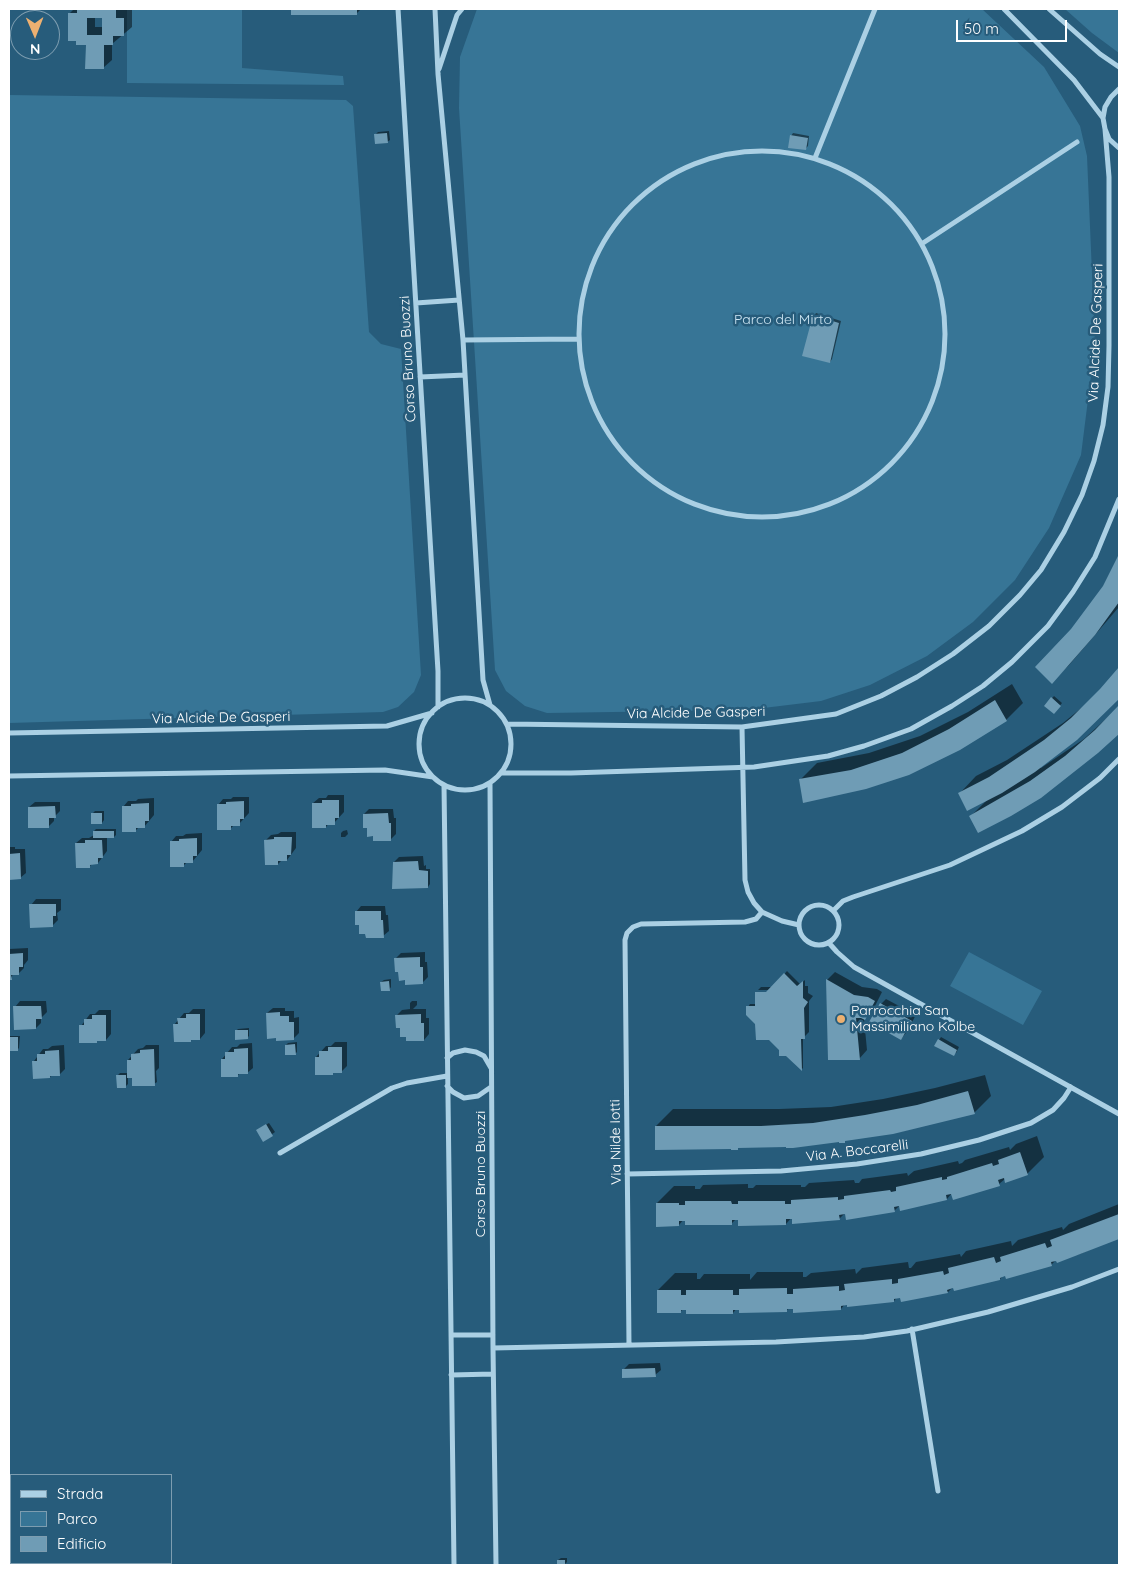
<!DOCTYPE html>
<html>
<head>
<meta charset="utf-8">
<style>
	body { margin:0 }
	#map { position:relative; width:1128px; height:1574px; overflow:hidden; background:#275c7b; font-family:Quicksand,sans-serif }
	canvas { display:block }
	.frame { position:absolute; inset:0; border:10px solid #fff; pointer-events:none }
	.legend { position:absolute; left:10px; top:1474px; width:162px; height:90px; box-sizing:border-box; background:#275c7b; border:1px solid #7d9db0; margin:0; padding:6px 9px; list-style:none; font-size:15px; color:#fff }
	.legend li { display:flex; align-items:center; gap:10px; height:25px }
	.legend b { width:25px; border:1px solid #7d9db0 }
	.north { position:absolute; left:10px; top:10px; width:50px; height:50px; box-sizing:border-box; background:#275c7b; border:1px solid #7d9db0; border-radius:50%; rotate:179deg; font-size:14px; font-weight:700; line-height:20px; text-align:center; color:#fff }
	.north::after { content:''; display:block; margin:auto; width:18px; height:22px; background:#ecb071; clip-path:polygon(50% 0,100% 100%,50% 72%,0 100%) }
	.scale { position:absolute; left:956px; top:20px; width:111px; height:22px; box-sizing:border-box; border:2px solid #fff; border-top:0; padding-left:6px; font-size:15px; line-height:18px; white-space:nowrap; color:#fff; -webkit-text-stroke:4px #275c7b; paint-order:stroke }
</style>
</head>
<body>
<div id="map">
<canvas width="1128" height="1574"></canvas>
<div class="frame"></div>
<ul class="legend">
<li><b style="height:6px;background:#abd0e4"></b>Strada</li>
<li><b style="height:14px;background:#377596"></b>Parco</li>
<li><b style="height:14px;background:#6f9cb5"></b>Edificio</li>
</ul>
<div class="north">N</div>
<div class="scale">50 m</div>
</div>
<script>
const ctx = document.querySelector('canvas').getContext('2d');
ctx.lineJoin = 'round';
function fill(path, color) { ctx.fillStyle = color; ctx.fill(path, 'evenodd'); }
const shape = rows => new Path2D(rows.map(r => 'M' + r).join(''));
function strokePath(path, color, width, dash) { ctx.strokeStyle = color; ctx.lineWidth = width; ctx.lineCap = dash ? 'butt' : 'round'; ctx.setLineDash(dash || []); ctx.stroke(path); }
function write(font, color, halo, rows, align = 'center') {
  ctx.font = font + ' Quicksand,sans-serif'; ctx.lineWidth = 5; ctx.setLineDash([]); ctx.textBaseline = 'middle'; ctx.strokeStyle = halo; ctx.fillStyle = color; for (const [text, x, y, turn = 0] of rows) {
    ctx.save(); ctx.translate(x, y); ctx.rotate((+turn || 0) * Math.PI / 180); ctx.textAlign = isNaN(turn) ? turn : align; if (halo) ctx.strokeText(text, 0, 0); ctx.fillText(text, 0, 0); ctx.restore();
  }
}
fill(shape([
	[127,9,242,9,242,68,343,76,344,85,127,83],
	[477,9,982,9,1044,67,1080,126,1087,156,1095,344,1081,455,1049,528,1015,580,973,622,927,656,870,685,821,701,747,710,547,713,525,706,506,691,495,670,459,108,460,57],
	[1065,9,1119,9,1119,53,1092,33],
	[9,95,346,100,353,106,369,332,381,344,401,349,421,675,414,692,398,707,383,712,9,723],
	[969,952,1042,991,1023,1025,950,986]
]), '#377596');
fill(shape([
	[74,9,132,10,132,27,112,44,112,60,103,68,87,44,70,13],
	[95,17,104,17,104,27,95,27],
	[293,9,361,9,356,14,293,13],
	[389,131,390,140,387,142,376,134,378,132],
	[793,133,809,136,808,146,805,149,791,136],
	[816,313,841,321,832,359,830,362,814,316],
	[1119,556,1119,607,1069,665,1052,682,1072,630,1104,586],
	[1119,669,1119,697,1076,739,1040,767,1041,768,1084,739,1119,707,1119,732,1097,753,971,816,987,800,960,793,976,776,1007,760,1063,723,1090,701],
	[1012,684,1023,703,1006,720,959,749,908,773,800,780,817,763,869,753,920,736,968,712],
	[1054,696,1062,703,1054,713,1046,705],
	[328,795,344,795,344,812,334,823,329,823,326,827,313,803,319,798,326,798],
	[233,797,249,797,249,813,239,824,234,825,231,828,218,805,223,799,231,799],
	[154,798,154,815,144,827,139,827,136,830,123,807,128,801,136,801,138,799],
	[35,802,60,802,60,811,54,817,54,821,48,827,29,807],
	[369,809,393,809,394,818,396,818,396,834,391,839,374,835,368,827,364,814],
	[95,811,104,811,104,820,102,823,93,813],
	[96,829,116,829,116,835,114,837,107,837,107,851,98,863,93,863,89,867,76,843,82,838,89,838,94,835,94,831],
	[347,830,348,834,345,837,341,837,341,833,343,831],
	[281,832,296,832,296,848,287,860,282,860,278,864,266,840,271,835,278,834],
	[202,833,202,850,192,862,187,862,184,865,171,842,176,836,183,836,186,834],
	[9,847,15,847,15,849,25,849,26,873,20,878,9,879],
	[423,856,424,866,426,865,426,869,430,869,430,884,428,887,394,862,399,857],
	[36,899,61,899,61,910,57,913,58,920,52,926,31,905],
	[361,906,385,906,386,915,388,915,389,931,383,936,360,924,356,912],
	[28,948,28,960,24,965,24,968,18,974,13,974,11,978,9,978,9,949],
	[425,952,425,962,427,962,428,977,422,983,406,979,396,958,401,953],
	[787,971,800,984,805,980,805,986,808,986,808,993,813,996,809,1001,809,1032,803,1038,803,1068,802,1069,780,1049,757,1021,748,1007,750,1004,756,1004,768,993,768,990,758,990,761,987,773,987],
	[835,972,862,987,877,989,882,992,873,1010,864,1019,867,1050,859,1059,827,980],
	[391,979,391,987,389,990,381,982,384,980],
	[886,999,916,1015,906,1033,901,1039,881,1004],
	[20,1001,46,1001,47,1012,41,1018,41,1023,36,1028,15,1007],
	[412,1001,417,1001,417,1005,413,1009,426,1009,426,1018,429,1018,429,1034,424,1040,407,1036,401,1027,397,1015,402,1010,410,1009,410,1003],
	[273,1008,285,1008,285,1011,294,1011,294,1018,299,1017,299,1033,293,1039,267,1013],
	[193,1009,205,1009,205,1033,200,1039,193,1039,190,1041,174,1025,184,1013,189,1013],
	[99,1010,111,1010,111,1034,106,1040,98,1040,96,1042,81,1026,90,1014,95,1014],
	[249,1028,249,1036,247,1038,236,1031,238,1029],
	[9,1036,20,1036,19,1048,17,1050,9,1050],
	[941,1037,959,1047,956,1053,939,1040],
	[297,1042,297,1052,295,1054,286,1045,288,1043],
	[335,1042,347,1042,347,1066,342,1071,335,1071,332,1074,316,1057,326,1046,331,1046],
	[252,1043,253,1068,247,1073,240,1073,238,1075,222,1059,232,1047,237,1047,240,1044],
	[64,1045,65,1069,59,1075,52,1075,50,1077,34,1061,43,1049,48,1049,52,1046],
	[146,1045,159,1045,159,1068,156,1071,157,1082,154,1084,128,1077,128,1084,126,1086,117,1076,120,1073,129,1073,128,1060,138,1049,143,1048],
	[985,1075,991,1096,974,1113,899,1132,656,1126,673,1109,779,1109,831,1107,883,1099,935,1088],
	[269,1123,275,1132,264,1140,260,1128],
	[1037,1136,1044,1157,1027,1174,1005,1179,999,1184,952,1193,947,1199,900,1205,894,1211,846,1212,839,1219,793,1216,786,1224,739,1219,736,1219,731,1224,684,1219,679,1225,657,1203,674,1186,695,1186,695,1189,700,1189,703,1185,748,1184,748,1188,753,1188,756,1185,801,1185,801,1187,805,1187,809,1183,854,1180,855,1183,859,1183,862,1179,907,1173,908,1176,914,1171,958,1161,959,1164,962,1163,965,1160,1009,1147,1010,1150,1016,1144],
	[1119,1204,1119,1237,1080,1254,1057,1259,1051,1265,1003,1276,1000,1279,953,1287,948,1292,902,1300,901,1297,897,1297,894,1301,845,1304,841,1309,789,1308,786,1311,740,1308,737,1308,733,1313,683,1309,680,1312,658,1290,675,1273,697,1273,697,1279,700,1279,704,1274,750,1274,750,1280,757,1272,803,1272,803,1277,806,1277,811,1273,855,1269,856,1274,862,1268,908,1262,909,1268,911,1268,916,1262,960,1254,961,1257,966,1251,1011,1241,1012,1246,1018,1240,1062,1227,1063,1230,1069,1224],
	[660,1363,661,1370,655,1375,623,1370,629,1364],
	[561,1558,567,1558,567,1562,565,1564,558,1560]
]), '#0007');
fill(shape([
	[77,9,116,9,116,18,124,18,124,36,113,36,113,45,104,45,104,69,85,69,86,45,76,45,76,41,68,41,68,13,77,13],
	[87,18,102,18,102,35,87,35],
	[291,9,357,9,357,15,291,15],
	[387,133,388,143,375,144,374,134],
	[790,135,808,138,806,150,788,148],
	[813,315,839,323,830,363,802,356],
	[1119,554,1119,602,1095,635,1052,684,1035,667,1071,629,1103,586],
	[1119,667,1119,699,1077,740,1035,772,1002,793,967,811,958,793,989,777,1044,740,1071,718,1100,689],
	[1051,697,1061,706,1054,714,1044,706],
	[995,700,1007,721,960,750,909,775,866,789,803,803,799,779,851,770,902,753,949,729],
	[1119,705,1119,734,1098,753,1041,798,1011,816,978,833,969,816,1030,781,1065,756,1095,730],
	[322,800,339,800,339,818,335,818,335,825,326,825,326,828,312,828,312,803,322,803],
	[244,801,244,819,240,819,240,826,231,826,231,830,217,830,217,804,226,804,226,802],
	[149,803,149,821,145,821,145,828,136,828,136,832,122,832,122,806,131,806,131,804],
	[55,806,56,818,49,818,49,828,28,828,28,807],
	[91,813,102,813,102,824,91,824],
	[388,813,389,823,391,823,391,841,373,841,373,836,367,837,367,828,363,828,363,814],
	[93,831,114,831,114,838,93,838],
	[274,837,292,837,291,855,287,855,287,861,278,861,278,865,265,865,264,840,274,839],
	[197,838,197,856,193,856,193,863,184,863,184,867,170,867,170,841,179,841,179,839],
	[85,840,102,840,103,858,98,858,98,864,90,865,90,868,76,868,75,843,85,843],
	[20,853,21,879,9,880,9,854],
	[418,861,419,870,428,871,428,888,392,889,393,862],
	[29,904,56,904,56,916,53,916,53,927,30,928],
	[355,911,381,911,381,920,383,920,384,938,366,938,365,934,359,934,359,925,355,925],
	[23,953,23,967,19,967,19,975,11,975,12,980,9,980,9,954],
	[420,957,420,967,423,967,423,984,405,985,405,980,399,981,398,972,395,972,394,958],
	[784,973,797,986,803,981,803,998,808,1002,804,1008,805,1039,801,1039,802,1071,786,1056,779,1056,779,1050,769,1040,756,1040,755,1024,746,1015,746,1006,755,1006,755,992,766,992],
	[826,979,854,995,868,997,875,1001,865,1020,861,1018,856,1018,860,1060,828,1060],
	[389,981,390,991,381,991,380,982],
	[880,1003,912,1021,901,1040,869,1022],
	[13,1006,41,1006,42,1019,36,1019,36,1029,14,1030],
	[280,1012,280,1016,289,1016,289,1022,294,1022,294,1040,276,1041,276,1038,267,1039,266,1013],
	[186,1014,200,1014,200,1040,191,1040,191,1042,174,1042,173,1024,178,1024,177,1018,186,1018],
	[421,1014,421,1023,424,1023,424,1041,406,1041,406,1037,400,1037,400,1028,396,1028,395,1015],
	[92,1015,106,1015,106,1041,97,1041,97,1043,79,1043,79,1025,84,1025,84,1019,92,1019],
	[235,1030,248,1030,248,1039,235,1040],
	[9,1037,18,1037,18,1051,9,1051],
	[938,1039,957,1050,954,1056,934,1046],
	[295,1044,296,1055,285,1055,285,1045],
	[328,1047,342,1047,342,1073,333,1073,333,1075,315,1075,315,1057,319,1057,319,1051,328,1051],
	[248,1048,248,1074,238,1074,238,1077,221,1077,221,1059,225,1059,225,1052,234,1052,234,1049],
	[154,1049,155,1086,132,1086,132,1078,127,1078,127,1060,131,1060,131,1054,140,1053,140,1050],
	[59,1050,60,1076,50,1076,50,1078,33,1079,32,1061,37,1061,37,1054,45,1054,45,1051],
	[116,1075,126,1075,126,1088,117,1088],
	[968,1091,975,1114,893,1134,845,1141,845,1143,839,1143,839,1142,793,1148,786,1148,786,1147,738,1148,738,1150,731,1150,731,1149,655,1150,655,1126,761,1126,813,1123,865,1115,917,1105],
	[266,1124,273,1136,263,1142,256,1130],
	[1020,1152,1028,1175,1005,1183,1004,1178,998,1180,1000,1186,953,1200,951,1194,946,1195,947,1200,900,1211,899,1206,894,1207,895,1212,846,1220,845,1214,839,1215,840,1220,792,1224,792,1219,786,1219,786,1225,738,1226,738,1220,732,1220,732,1225,685,1225,685,1221,679,1221,679,1226,656,1227,656,1203,679,1203,679,1205,685,1205,685,1201,731,1201,732,1204,738,1204,738,1201,785,1201,785,1204,791,1204,791,1200,838,1197,838,1200,844,1199,844,1196,890,1190,891,1192,896,1191,896,1187,942,1177,942,1180,947,1179,947,1177,992,1163,993,1166,999,1164,998,1160],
	[1119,1214,1119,1239,1057,1263,1056,1261,1051,1262,1052,1266,1006,1279,1005,1276,1000,1278,1000,1280,954,1291,953,1288,947,1290,948,1293,901,1302,900,1298,894,1299,894,1302,847,1307,847,1305,841,1306,841,1310,793,1313,793,1309,787,1309,787,1312,739,1313,739,1310,733,1310,733,1314,686,1314,686,1310,681,1310,681,1313,657,1313,657,1290,681,1290,681,1295,686,1295,686,1290,733,1290,733,1295,739,1295,739,1289,787,1288,787,1294,793,1294,793,1289,839,1286,839,1291,845,1290,844,1284,892,1279,892,1284,898,1283,898,1279,943,1271,944,1275,949,1273,948,1268,994,1257,996,1263,1001,1261,1000,1257,1045,1243,1047,1248,1052,1246,1050,1240],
	[655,1368,656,1377,622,1378,622,1369],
	[557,1560,565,1560,565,1565,557,1565]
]), '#6f9cb5');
strokePath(shape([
	[398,9,438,671,438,707],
	[435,9,438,74,463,340,483,680,490,705],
	[1004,9,1074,80,1103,118],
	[1049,9,1100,54,1119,67],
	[439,69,457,15,462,9],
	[1119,89,1111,97,1105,107,1103,118,1105,129,1109,139,1119,148],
	'579 334a183 183 0 1 1 366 0a183 183 0 1 1-366 0Z',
	[815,158,875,9],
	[923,243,1077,142],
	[416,303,459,300],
	[463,340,578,339],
	[420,377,465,375],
	'419 744a46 46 0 1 1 92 0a46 46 0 1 1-92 0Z',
	[507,724,742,727,836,714,881,696,917,677,953,654,989,626,1020,595,1041,570,1064,532,1082,495,1094,461,1103,425,1108,387,1109,346,1109,177,1105,129],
	[742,727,745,880,748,892,754,903,762,912,782,921,799,925],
	[9,733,387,726,432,713],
	[501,773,571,773,754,767,828,756,864,746,911,729,952,706,983,686,1012,662,1048,626,1073,592,1095,557,1119,499],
	[9,776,385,770,433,777],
	[490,783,493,1348,496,1565],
	[444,785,454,1565],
	'799 925a20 20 0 1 1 40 0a20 20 0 1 1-40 0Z',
	[833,911,843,901,853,897,950,865,1022,831,1062,807,1100,778,1119,759],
	[829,943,837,952,854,967,1119,1114],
	[447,1058,453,1053,465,1050,476,1052,484,1056,491,1068],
	[447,1086,453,1092,464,1098,478,1096,491,1087],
	[280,1153,392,1088,407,1083,447,1076],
	[627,1174,781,1171,857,1164,921,1154,979,1140,1031,1123,1053,1110,1064,1098,1071,1087],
	[912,1329,938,1491],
	[451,1335,493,1335],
	[629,1345,625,940,627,933,633,927,641,924,745,922,756,919,762,912],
	[493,1348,776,1342,864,1337,907,1331,988,1312,1072,1287,1119,1269],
	[451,1375,493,1374]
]), '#abd0e4', 5);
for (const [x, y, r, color] of [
	[841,1019,5,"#ecb071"]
]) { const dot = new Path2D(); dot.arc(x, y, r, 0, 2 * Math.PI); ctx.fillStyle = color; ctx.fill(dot); strokePath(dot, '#275c7b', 2); }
write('14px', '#cde6f3', '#275c7b', [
	["Parco del Mirto",783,320]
]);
write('14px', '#fff', '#275c7b', [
	["Via Alcide De Gasperi",1096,333,-88],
	["Corso Bruno Buozzi",408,359,-93],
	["Via Alcide De Gasperi",696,713,-1],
	["Via Alcide De Gasperi",221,718,-1],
	["Via Nilde Iotti",616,1142,-91],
	["Via A. Boccarelli",857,1151,-7],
	["Corso Bruno Buozzi",481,1174,-90]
]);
write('14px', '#fff', '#275c7b', [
	["Parrocchia San",851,1011],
	["Massimiliano Kolbe",851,1027]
], 'left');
</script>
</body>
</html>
